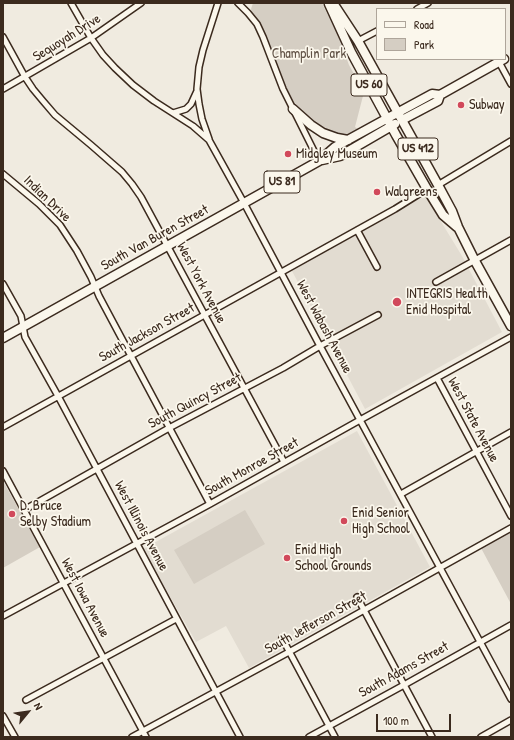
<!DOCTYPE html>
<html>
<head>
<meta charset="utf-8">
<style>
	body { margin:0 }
	#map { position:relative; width:514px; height:740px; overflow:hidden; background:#f0ebe0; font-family:"Patrick Hand",sans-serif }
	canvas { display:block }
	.frame { position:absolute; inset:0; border:4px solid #3b2a1e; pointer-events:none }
	.legend { position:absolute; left:376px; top:8px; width:130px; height:52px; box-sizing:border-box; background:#fbf7ec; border:1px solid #aea59a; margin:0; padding:5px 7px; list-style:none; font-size:12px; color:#3b2a1e }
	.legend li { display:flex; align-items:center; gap:8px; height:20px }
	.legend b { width:20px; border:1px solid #aea59a }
	.north { position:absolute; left:8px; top:692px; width:40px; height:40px; -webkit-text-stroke:3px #fbf7ec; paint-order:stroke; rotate:61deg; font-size:11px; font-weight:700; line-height:16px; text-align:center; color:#3b2a1e }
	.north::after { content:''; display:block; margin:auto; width:14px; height:18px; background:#3b2a1e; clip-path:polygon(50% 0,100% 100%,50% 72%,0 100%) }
	.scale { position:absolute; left:376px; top:714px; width:75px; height:18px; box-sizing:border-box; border:2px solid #3b2a1e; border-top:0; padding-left:5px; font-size:12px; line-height:14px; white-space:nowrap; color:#3b2a1e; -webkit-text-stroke:3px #fbf7ec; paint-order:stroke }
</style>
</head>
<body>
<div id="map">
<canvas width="514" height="740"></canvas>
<div class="frame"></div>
<ul class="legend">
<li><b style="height:5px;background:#fbf7ec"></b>Road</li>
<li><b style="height:11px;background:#d5cec3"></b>Park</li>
</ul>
<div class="north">N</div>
<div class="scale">100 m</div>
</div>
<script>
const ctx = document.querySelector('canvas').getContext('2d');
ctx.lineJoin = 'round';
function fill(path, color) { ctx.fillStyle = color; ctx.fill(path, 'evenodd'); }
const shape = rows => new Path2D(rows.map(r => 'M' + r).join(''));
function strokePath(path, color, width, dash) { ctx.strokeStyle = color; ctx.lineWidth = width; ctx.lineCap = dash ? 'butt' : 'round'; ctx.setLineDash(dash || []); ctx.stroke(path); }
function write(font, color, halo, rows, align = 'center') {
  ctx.font = font + ' "Patrick Hand",sans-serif'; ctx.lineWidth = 3.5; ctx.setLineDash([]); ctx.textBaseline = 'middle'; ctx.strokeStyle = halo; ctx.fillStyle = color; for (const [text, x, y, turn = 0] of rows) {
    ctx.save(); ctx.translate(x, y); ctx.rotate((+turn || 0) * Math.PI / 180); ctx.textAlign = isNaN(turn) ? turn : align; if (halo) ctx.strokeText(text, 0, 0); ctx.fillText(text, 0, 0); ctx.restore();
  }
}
fill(shape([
	[422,197,426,197,462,256,502,332,365,409,292,271],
	[357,431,430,567,249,668,226,626,196,642,143,549]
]), '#e2dcd1');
fill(shape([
	[253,3,322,3,339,38,349,65,364,92,355,127,358,129,344,137,321,129,302,114,293,103,285,87,265,35,253,14,251,9],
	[3,481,40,547,3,568],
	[245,510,265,544,194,584,174,550],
	[511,532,511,604,481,548]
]), '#d5cec3');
const minor = shape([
	[71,3,91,38,103,55,115,68,133,85,154,101,193,126,209,140,244,203,320,346,511,699],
	[238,3,248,13,257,24,263,37,283,89,319,161],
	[417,9,428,3],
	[3,37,25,77,33,89,43,101,55,115,91,145,122,172,132,184,141,197,284,462],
	[358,41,377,31],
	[499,62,511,84],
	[3,89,91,38,141,3],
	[173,113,186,109,191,104,197,91],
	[209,139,202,119,199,104,197,89,199,67,203,50,218,3],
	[3,174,39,204,60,225,77,251,91,277,99,296,210,504],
	[438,185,511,141],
	[357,230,377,267],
	[436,282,511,240],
	[3,284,21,316,25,337,58,396,240,737],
	[437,378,511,516],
	[3,427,395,209,427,189],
	[3,471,146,737],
	[401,494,511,432],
	[24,510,169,428,283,368,320,346,378,315],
	[357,597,432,737],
	[3,616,210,504,360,420,511,337],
	[282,638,335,737],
	[26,700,176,619],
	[3,716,15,737],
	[132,737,289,652,511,528],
	[309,737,404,685,511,625],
	[481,737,511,720]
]);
const primary = shape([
	[397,113,432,94,440,95,504,59],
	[402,120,438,101,440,95]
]);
const trunk = shape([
	[333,3,358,41,438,185,452,211,458,227,475,261,511,326],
	[329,4,351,52,396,135,427,189,443,215,457,227],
	[293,109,311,125,323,133,337,138,348,140],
	[322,160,340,156,395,124],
	[3,338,319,161,335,147,397,113]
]);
strokePath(minor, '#3b2a1e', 8);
strokePath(primary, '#3b2a1e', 11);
strokePath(trunk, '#3b2a1e', 11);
strokePath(minor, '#fbf7ec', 5);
strokePath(primary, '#fbf7ec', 8);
strokePath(trunk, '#fbf7ec', 8);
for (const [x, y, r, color] of [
	[461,105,4,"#d1495b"],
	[288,154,4,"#d1495b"],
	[377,192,4,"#d1495b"],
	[397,302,5,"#d1495b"],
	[12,514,4,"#d1495b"],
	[344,521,4,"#d1495b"],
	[287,558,4,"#d1495b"]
]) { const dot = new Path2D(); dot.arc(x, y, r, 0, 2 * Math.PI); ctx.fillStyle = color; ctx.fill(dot); strokePath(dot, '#fbf7ec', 1.5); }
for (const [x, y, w] of [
	[369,85,36],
	[418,149,40],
	[282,182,36]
]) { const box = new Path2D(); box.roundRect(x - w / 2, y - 11, w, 22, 3); ctx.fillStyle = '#fbf7ec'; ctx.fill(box); strokePath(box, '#3b2a1e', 1); }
write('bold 13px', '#3b2a1e', null, [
	["US 60",369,85],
	["US 412",418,149],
	["US 81",282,182]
]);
write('14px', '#3b2a1e', '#fbf7ec', [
	["Sequoyah Drive",67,38,-32],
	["Indian Drive",47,199,44],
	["South Van Buren Street",155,238,-29],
	["West York Avenue",201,283,62],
	["West Wabash Avenue",324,327,62],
	["South Jackson Street",147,333,-29],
	["South Quincy Street",195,401,-28],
	["West State Avenue",473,420,62],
	["South Monroe Street",252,467,-29],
	["West Illinois Avenue",141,526,62],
	["West Iowa Avenue",85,598,62],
	["South Jefferson Street",316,623,-29],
	["South Adams Street",404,670,-29]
]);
write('14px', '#625347', '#fbf7ec', [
	["Champlin Park",309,54]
]);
write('14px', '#3b2a1e', '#fbf7ec', [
	["Subway",469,105],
	["Midgley Museum",296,154],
	["Walgreens",385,192],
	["INTEGRIS Health",406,294],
	["Enid Hospital",406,310],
	["D. Bruce",20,506],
	["Selby Stadium",20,522],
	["Enid Senior",352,513],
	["High School",352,529],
	["Enid High",295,550],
	["School Grounds",295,566]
], 'left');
</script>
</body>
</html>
